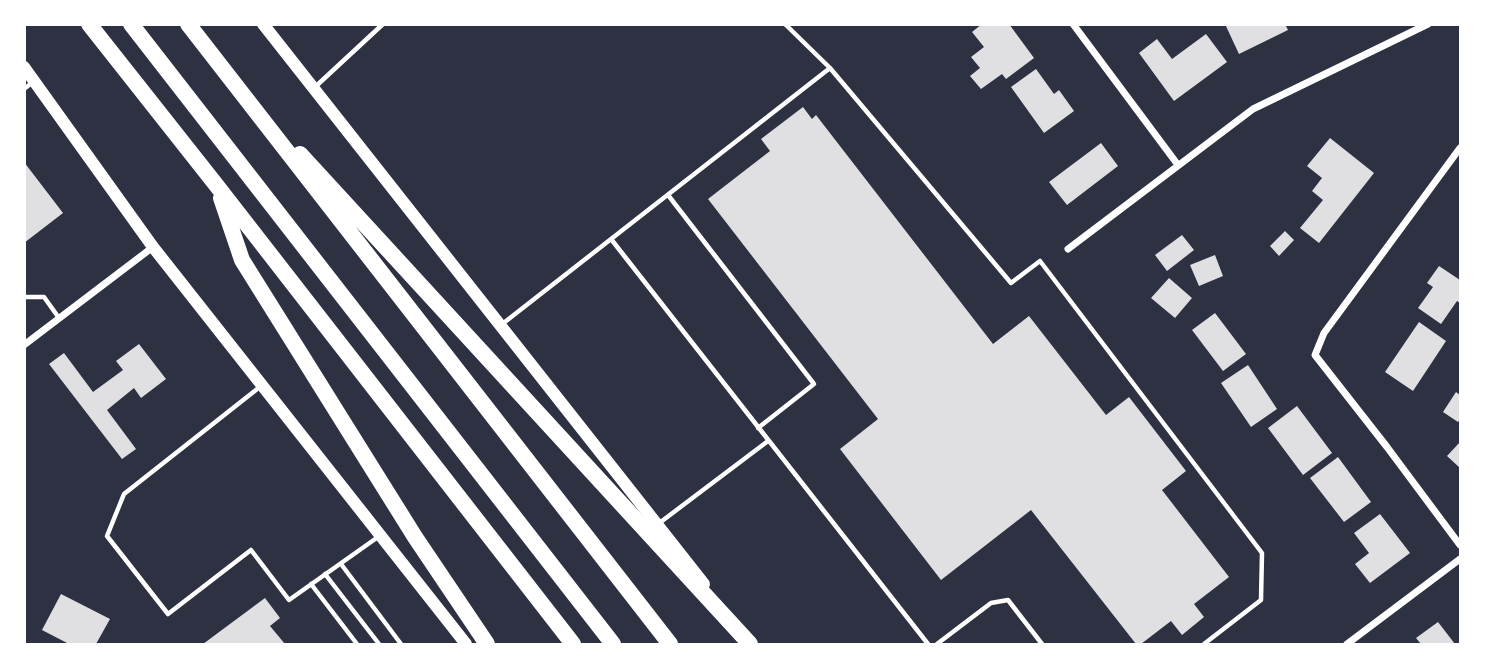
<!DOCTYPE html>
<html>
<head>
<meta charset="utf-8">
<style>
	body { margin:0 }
	#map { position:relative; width:1485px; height:669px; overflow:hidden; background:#2d3142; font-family:"Noto Serif",serif }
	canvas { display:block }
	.frame { position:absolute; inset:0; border:26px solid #fff; pointer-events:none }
</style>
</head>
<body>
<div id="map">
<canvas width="1485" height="669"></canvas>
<div class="frame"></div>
</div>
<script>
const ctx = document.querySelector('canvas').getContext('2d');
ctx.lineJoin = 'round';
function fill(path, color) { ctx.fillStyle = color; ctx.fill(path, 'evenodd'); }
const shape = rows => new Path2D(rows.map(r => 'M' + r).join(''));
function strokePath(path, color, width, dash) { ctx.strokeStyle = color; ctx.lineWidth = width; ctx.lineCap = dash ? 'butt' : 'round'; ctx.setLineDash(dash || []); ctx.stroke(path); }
fill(shape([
	[982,24,1009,24,1034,58,1006,79,1002,74,981,89,970,76,980,68,971,57,984,47,972,32],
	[1225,24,1285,24,1288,30,1239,54],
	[1206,34,1227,62,1174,101,1139,53,1157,39,1172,59],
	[1036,69,1054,94,1059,90,1074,111,1044,133,1011,87],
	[803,107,812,119,816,115,993,344,1029,316,1106,415,1129,397,1186,471,1162,490,1229,577,1194,604,1204,617,1182,635,1171,621,1141,644,1136,644,1031,510,941,580,840,449,878,419,708,199,770,151,761,139],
	[1330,138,1374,173,1319,243,1300,228,1323,200,1312,191,1322,178,1307,166],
	[1101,143,1118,166,1067,205,1049,182],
	[24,162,63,213,24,243],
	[1285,231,1294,240,1279,256,1270,246],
	[1182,235,1194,250,1167,271,1155,255],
	[1215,255,1223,276,1199,286,1190,265],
	[1439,266,1460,280,1460,303,1457,301,1441,324,1418,308,1433,287,1427,283],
	[1169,278,1192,298,1175,318,1151,298],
	[1215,313,1246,354,1223,371,1192,330],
	[1419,322,1446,341,1413,391,1385,372],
	[139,344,166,379,141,398,134,388,107,410,136,449,122,459,49,364,64,353,93,392,123,370,116,361],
	[1248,365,1277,409,1251,427,1221,383],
	[1456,392,1460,395,1460,419,1458,422,1443,412],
	[1297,406,1332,453,1303,475,1268,428],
	[1460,442,1460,468,1447,456],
	[1338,457,1371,502,1344,522,1310,478],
	[1380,514,1410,553,1370,583,1355,564,1369,553,1354,533],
	[61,594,110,619,96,644,69,644,42,630],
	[265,598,280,618,270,626,285,644,203,644],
	[1438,622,1455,644,1421,644,1416,638]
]), '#e0e0e3');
strokePath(shape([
	[785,24,830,68],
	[314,88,383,24],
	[24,89,33,82],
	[668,195,814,384,758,428],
	[611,239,928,644],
	[24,297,44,297,59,318],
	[501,325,830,68,1011,283,1040,261,1262,553,1261,600,1204,644],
	[261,386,124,494,107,536,168,614,251,550,289,600,378,537],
	[658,524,768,441],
	[341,564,401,644],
	[325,574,379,644],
	[311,584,357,644],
	[937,644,991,603,1008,600,1042,644]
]), '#fff', 4.5);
strokePath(shape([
	[1073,24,1178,165],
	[1460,148,1324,333,1315,355,1387,447,1460,545],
	[1068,249,1253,109,1428,24],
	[24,345,153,247],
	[1347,644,1460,559]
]), '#fff', 7);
strokePath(shape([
	[263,24,704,584],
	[24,67,153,247,466,644]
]), '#fff', 12);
strokePath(shape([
	[89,24,217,186,573,644],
	[131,24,613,644],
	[188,24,670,644],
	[300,154,750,644],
	[221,198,242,260,415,537,487,644]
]), '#fff', 16);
</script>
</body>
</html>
